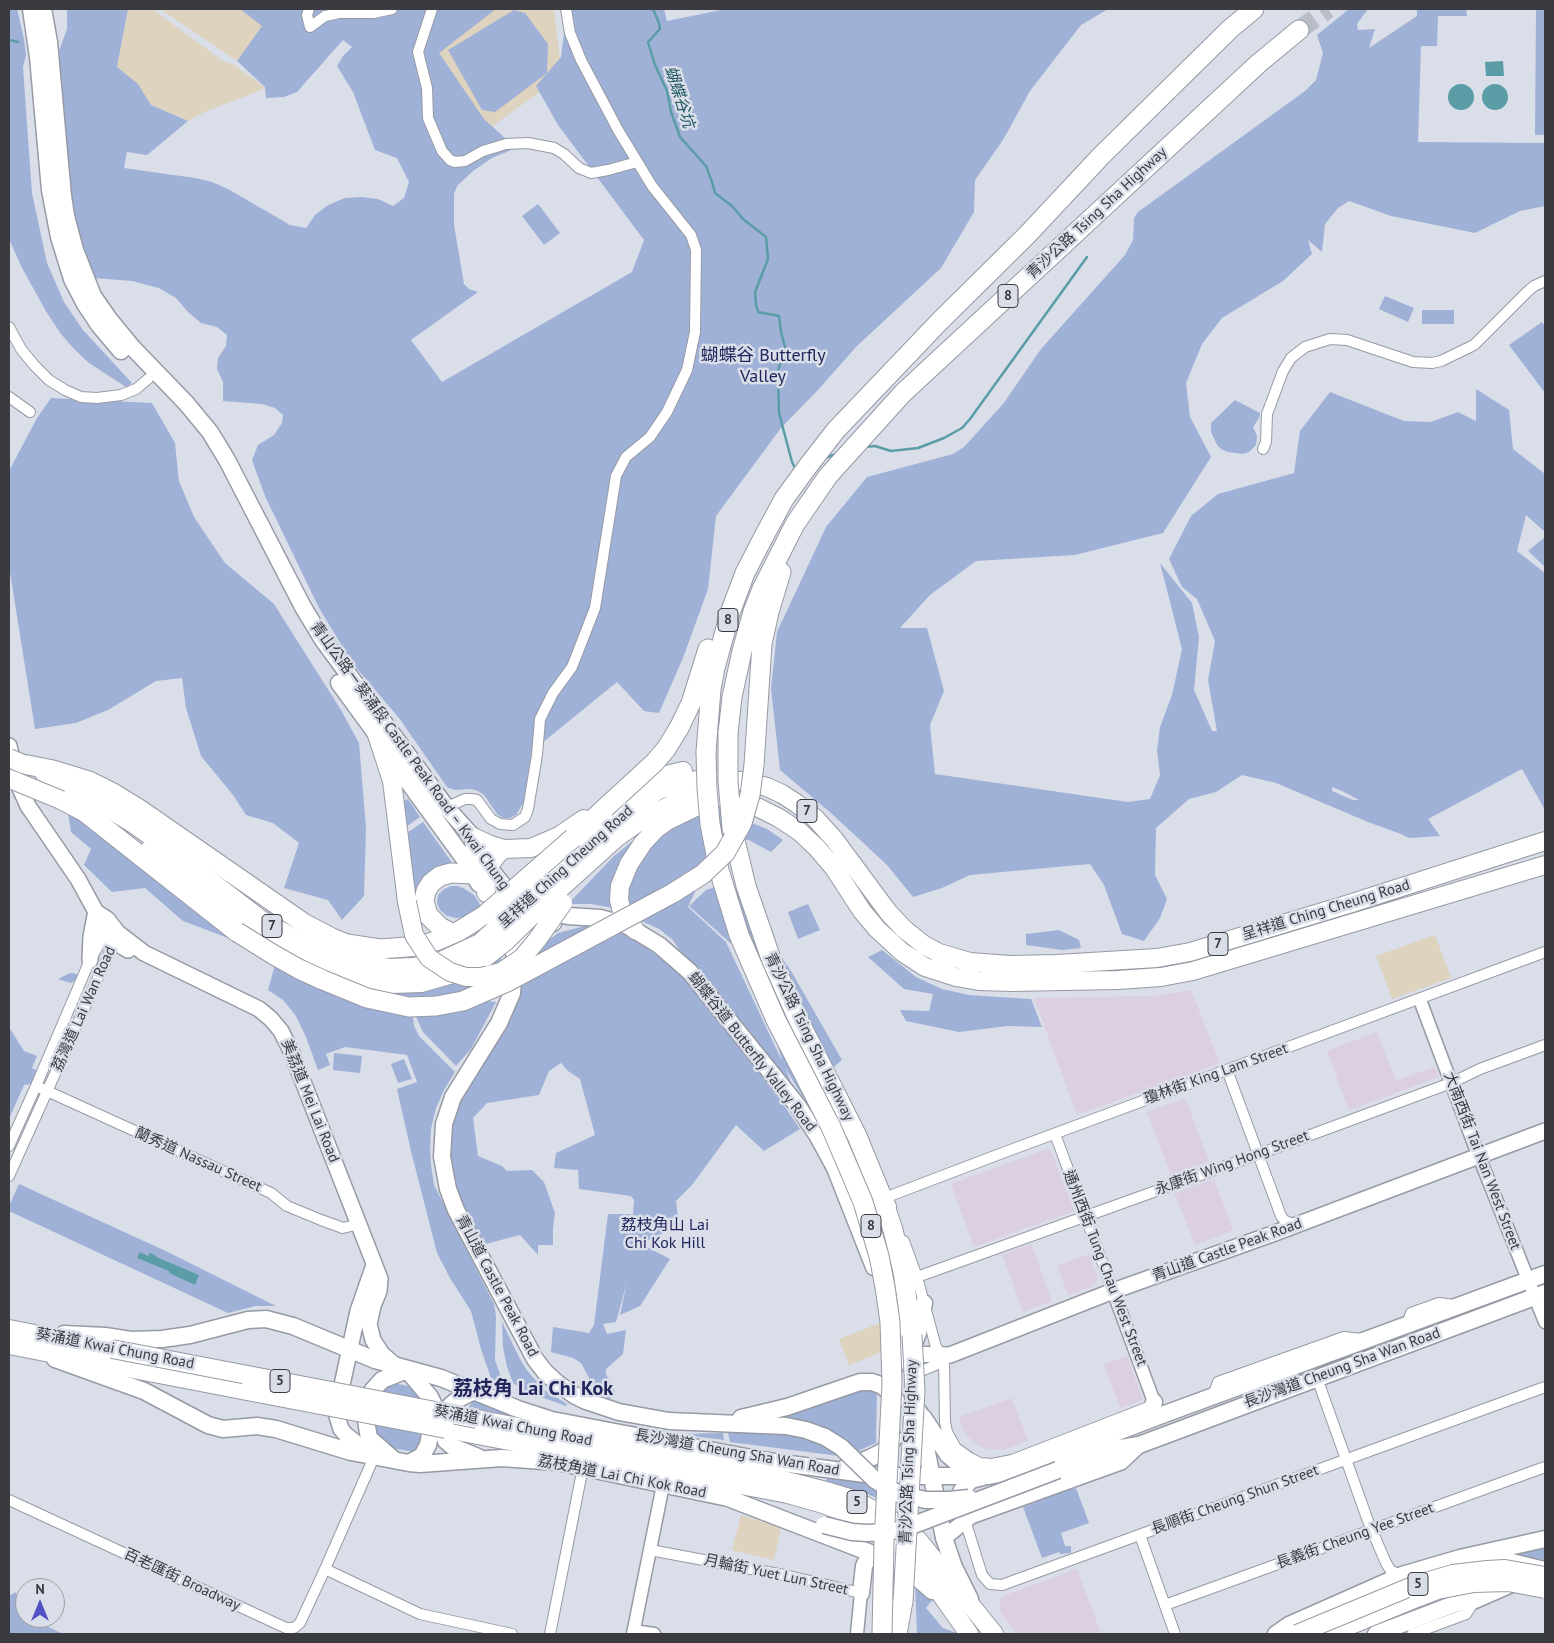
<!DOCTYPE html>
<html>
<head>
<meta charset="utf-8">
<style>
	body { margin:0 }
	#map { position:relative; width:1554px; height:1643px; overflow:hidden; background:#d9dee9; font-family:"PT Sans",sans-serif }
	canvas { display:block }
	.frame { position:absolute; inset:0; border:10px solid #393b40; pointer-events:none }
	.north { position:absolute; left:15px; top:1578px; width:50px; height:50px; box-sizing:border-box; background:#d9dee9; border:1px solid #999da5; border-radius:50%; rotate:0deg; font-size:14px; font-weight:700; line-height:20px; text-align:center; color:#393b40 }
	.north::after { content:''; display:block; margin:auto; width:18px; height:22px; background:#5351c8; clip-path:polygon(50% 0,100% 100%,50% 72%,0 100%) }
</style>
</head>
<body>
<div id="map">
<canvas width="1554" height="1643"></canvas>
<div class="frame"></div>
<div class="north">N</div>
</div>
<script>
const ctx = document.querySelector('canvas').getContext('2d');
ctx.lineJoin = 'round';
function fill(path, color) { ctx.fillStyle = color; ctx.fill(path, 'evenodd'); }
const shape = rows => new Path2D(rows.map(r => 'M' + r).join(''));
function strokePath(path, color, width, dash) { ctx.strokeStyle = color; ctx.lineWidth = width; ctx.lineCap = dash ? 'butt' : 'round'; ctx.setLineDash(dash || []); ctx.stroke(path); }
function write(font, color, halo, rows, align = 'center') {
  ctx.font = font + ' "PT Sans","Noto Sans TC",sans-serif'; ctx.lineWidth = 5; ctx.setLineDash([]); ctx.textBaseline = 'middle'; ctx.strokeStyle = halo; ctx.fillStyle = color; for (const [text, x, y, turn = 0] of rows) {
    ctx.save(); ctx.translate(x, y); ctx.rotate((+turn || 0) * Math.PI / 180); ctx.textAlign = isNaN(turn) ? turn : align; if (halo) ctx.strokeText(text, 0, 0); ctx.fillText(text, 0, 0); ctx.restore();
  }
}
fill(shape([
	[1191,990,1220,1063,1077,1115,1034,998,1153,996],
	[1377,1032,1396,1081,1435,1067,1439,1077,1349,1110,1327,1051],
	[1185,1098,1209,1161,1171,1175,1147,1112],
	[1050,1148,1074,1211,974,1247,951,1184],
	[1214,1179,1233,1230,1195,1245,1175,1193],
	[1031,1244,1052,1301,1023,1312,1002,1255],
	[1089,1254,1098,1278,1094,1286,1068,1295,1057,1266],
	[1127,1356,1143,1400,1120,1408,1104,1364],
	[1012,1398,1028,1441,1006,1449,993,1450,981,1447,970,1439,963,1429,959,1417],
	[1077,1569,1101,1634,1016,1634,1000,1611,1000,1601,1003,1596]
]), '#dccfe2');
fill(shape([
	[128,9,152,9,223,61,234,65,266,88,200,114,188,121,151,105,137,84,117,67],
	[160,9,240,9,263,26,237,61],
	[456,9,554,9,562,76,480,135,426,53],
	[1435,935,1451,978,1392,999,1376,956],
	[880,1323,889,1349,849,1365,839,1339],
	[741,1515,781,1528,774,1560,732,1550]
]), '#ddd3bf');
fill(shape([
	[9,9,17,9,24,39,26,55,23,67,32,193,47,263,64,302,83,330,132,383,126,387,89,363,74,349,61,334,47,313,22,268,9,239],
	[67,9,128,9,117,67,138,84,151,105,188,121,147,155,127,152,124,168,195,178,212,182,228,189,290,225,306,228,315,215,328,205,345,198,362,197,378,199,393,206,404,198,409,182,397,158,375,150,353,92,337,66,343,56,352,47,343,40,297,92,284,97,266,98,265,87,237,61,262,26,240,9,496,9,439,53,484,119,516,148,492,158,473,171,457,186,454,194,454,225,464,284,469,289,478,292,411,340,442,382,632,272,644,240,558,125,536,86,561,57,567,9,664,9,667,21,726,9,1108,9,1081,25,1030,91,1003,140,975,180,974,212,941,268,857,346,817,391,781,428,716,516,708,589,683,658,659,713,644,711,617,682,531,752,530,792,516,815,510,818,503,818,497,814,484,795,478,791,471,789,455,790,447,787,399,718,353,664,319,608,265,496,252,460,258,445,274,435,282,423,283,415,275,408,262,404,223,401,223,382,217,369,218,358,226,346,227,335,217,327,201,323,188,312,176,298,159,288,132,281,93,278,83,258,69,193,59,51,67,29],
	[1349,9,1368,9,1357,24,1358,30,1375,29,1369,48,1417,16,1417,9,1466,9,1467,16,1438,16,1437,46,1421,46,1418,142,1545,143,1545,206,1520,211,1475,233,1391,216,1349,201,1338,208,1325,224,1322,252,1308,240,1312,254,1283,281,1222,318,1202,344,1186,383,1190,417,1211,457,1163,533,1075,555,976,561,930,595,900,628,927,628,944,691,930,725,935,774,1128,802,1150,799,1160,775,1157,750,1160,727,1172,695,1182,649,1160,563,1192,603,1199,637,1194,690,1212,731,1217,731,1208,680,1215,641,1197,599,1182,587,1169,559,1191,516,1218,494,1294,473,1300,431,1330,392,1404,421,1431,422,1458,412,1476,421,1476,389,1509,410,1513,449,1545,474,1545,532,1526,515,1517,551,1545,573,1545,810,1522,769,1428,819,1440,836,1409,838,1401,834,1368,822,1276,783,1242,775,1216,792,1189,799,1156,828,1155,875,1167,899,1160,918,1144,941,1122,934,1104,885,1090,864,970,875,942,888,913,897,887,865,831,813,780,770,771,689,777,632,826,527,867,477,953,454,964,447,1003,404,1041,349,1125,255,1133,240,1134,218,1138,212,1305,91,1316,80,1323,53,1317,35],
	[1332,787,1344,792,1359,800,1353,800,1332,791],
	[1536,9,1545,9,1545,135,1535,135],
	[514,10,525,13,548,44,547,73,495,112,482,110,448,50],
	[538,204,560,233,544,245,522,216],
	[1385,296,1414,308,1408,322,1379,309],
	[1422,310,1454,310,1454,324,1422,324],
	[1542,322,1545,326,1545,393,1509,345],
	[51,398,152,403,175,443,179,481,194,517,225,563,274,604,341,710,359,743,366,828,364,896,342,920,328,900,284,888,299,843,273,823,246,815,233,795,201,756,186,708,182,678,156,681,108,710,76,723,35,729,9,566,9,471,37,418],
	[1235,400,1260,413,1259,418,1253,427,1257,436,1256,445,1249,452,1243,454,1228,452,1221,449,1217,445,1211,432,1211,423],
	[1545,537,1545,567,1528,551],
	[408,799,420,817,403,829,399,803],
	[714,801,739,818,767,829,783,840,771,852,749,840,739,839,712,855,688,907,726,942,782,1061,757,967,689,906,706,890,730,882,791,971,842,1060,817,1081,840,1130,890,1187,865,1197,785,1068,794,1089,752,1035,697,967,680,951,673,940,659,929,613,908,591,904,568,904,613,857,647,829],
	[68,813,115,841,236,941,183,921,145,888,112,892,84,865,91,849,71,832],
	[423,822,456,868,422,881,417,889,415,899,407,833],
	[451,886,458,886,465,889,474,895,481,906,473,913,465,917,456,918,447,916,440,910,437,903,438,895,444,889],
	[808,904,820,930,798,939,788,912],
	[585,926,611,930,623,934,641,944,674,968,690,985,743,1052,781,1101,800,1129,764,1151,736,1125,692,1185,676,1201,678,1217,669,1231,648,1240,640,1238,639,1243,670,1259,640,1306,620,1315,627,1282,616,1322,603,1324,607,1334,626,1330,623,1354,606,1369,606,1374,615,1392,610,1399,596,1395,593,1385,581,1363,573,1358,551,1352,553,1327,589,1333,594,1325,608,1214,633,1214,634,1200,631,1196,579,1189,578,1170,554,1168,556,1153,595,1135,580,1079,568,1071,561,1063,549,1071,539,1095,487,1103,473,1118,478,1156,502,1166,507,1171,532,1170,544,1182,555,1213,553,1228,553,1245,538,1245,538,1255,520,1235,482,1245,466,1217,457,1191,450,1167,449,1139,455,1108,516,1001,521,985,538,948,558,933],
	[1059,930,1079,940,1081,948,1062,950,1026,945,1026,934],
	[882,950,916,977,942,989,969,995,1031,999,1042,1027,1008,1026,959,1032,906,1021,900,1010,929,1011,933,994,904,989,868,957],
	[502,952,498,992,413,1016,414,1026,419,1036,455,1072,444,1090,436,1108,431,1129,430,1149,431,1165,434,1185,494,1304,496,1316,495,1360,504,1386,493,1384,481,1349,471,1311,450,1278,437,1253,411,1151,397,1089,417,1082,407,1055,345,1047,326,1054,330,1065,318,1070,306,1037,296,1016,283,1000,268,990,276,961,371,992,404,993,436,989,459,981],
	[70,973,74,973,81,977,71,983,58,979],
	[480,1000,496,1002,471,1049,456,1066,423,1032,416,1017],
	[9,1027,24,1051,37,1056,32,1068,36,1070,35,1083,24,1085,9,1119],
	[334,1053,362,1056,360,1073,333,1070],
	[404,1059,412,1079,398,1083,391,1064],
	[19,1184,168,1252,276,1306,255,1306,228,1313,9,1211,9,1206],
	[502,1322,520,1359,526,1369,543,1389,567,1404,566,1406,524,1391,513,1383,507,1367,503,1347],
	[395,1383,412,1387,426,1400,380,1391,386,1385],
	[854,1389,877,1389,876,1443,858,1451,845,1439,817,1425,769,1415],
	[474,1400,545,1424,466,1410],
	[372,1424,424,1434,419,1449,414,1452,391,1448,376,1438],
	[760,1431,806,1436,826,1444,839,1456,730,1442,728,1433],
	[723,1433,724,1440,678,1434],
	[828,1476,884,1483,883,1501,863,1492,826,1482],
	[1066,1484,1070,1490,1076,1488,1089,1523,1061,1533,1065,1546,1071,1546,1071,1553,1060,1554,1059,1552,1042,1558,1023,1507,1042,1500,1027,1504,1025,1491],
	[1545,1546,1545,1560,1519,1556,1519,1553],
	[915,1583,933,1599,926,1608,943,1628,959,1634,917,1634],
	[16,1592,18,1610,25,1614,25,1618,30,1618,63,1634,9,1634,9,1596]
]), '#a0b1d7');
fill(shape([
	[1503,61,1504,76,1486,76,1485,62],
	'1448 97a13 13 0 1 1 26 0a13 13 0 1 1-26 0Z',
	'1482 97a13 13 0 1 1 26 0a13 13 0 1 1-26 0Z',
	[140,1252,148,1256,150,1253,156,1256,156,1257,199,1275,195,1285,169,1273,169,1271,137,1258]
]), '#5a9da7');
strokePath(shape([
	[653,9,659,23,660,29,648,42,655,65,667,91,671,112,680,137,706,166,712,182,715,193,732,206,743,219,766,237,768,259,755,292,756,305,758,312,779,316,781,332,785,347,778,371,779,413,792,462,796,470],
	[9,40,18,42],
	[866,447,875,446,891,451,918,448,944,438,962,428,970,419,1087,257],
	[825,458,836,454]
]), '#5a9da7', 2.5);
strokePath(shape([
	[1299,30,1328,9]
]), '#b9bdc7', 19, [19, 9]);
const minor = shape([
	[309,9,307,15,310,27,325,16,339,13,373,13,392,9],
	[432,9,418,52,427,88,428,118,442,151,450,160,455,162,465,161,483,151,506,144,528,143,554,148,564,154,579,168,591,173,608,170,637,162],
	[9,327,21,349,34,365,49,380,65,390,81,397,97,398,121,395,136,389,148,379],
	[9,397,30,412],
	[1263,449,1266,442,1267,414,1283,371,1291,358,1305,347,1330,339,1347,340,1413,362,1432,363,1441,361,1474,345,1528,291,1534,286,1545,281],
	[443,809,465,799,471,799,477,800,491,819,500,824,513,825,525,817,528,809,537,755,540,719,553,693,572,667,595,608,616,476,626,457,650,437,667,412,687,370,695,332,696,250,691,235,652,186,618,130,581,60,570,33,566,9],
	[1227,1070,1281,1216,1285,1221,1296,1225],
	[36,1086,271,1193,287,1206,321,1220,343,1228,359,1224],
	[1055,1134,1113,1291],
	[9,1146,36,1086,90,960,100,943,113,934],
	[9,1176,116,938],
	[891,1206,887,1197,1005,1152,1545,952],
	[904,1241,917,1277,936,1347,941,1354],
	[917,1277,1270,1150,1451,1083,1480,1069,1545,1045],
	[1406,1326,1411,1313,1439,1303,1454,1305],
	[944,1361,945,1422,947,1432,956,1448,970,1458,980,1463,992,1464,1012,1460,1146,1408,1154,1403],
	[912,1375,938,1364,947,1358],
	[1317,1378,1368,1521,1386,1563,1391,1571,1402,1575],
	[1213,1396,1218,1382,1344,1337,1362,1339],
	[9,1500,286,1628,294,1628,300,1623,325,1569,374,1457],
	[965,1520,982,1575,990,1584,1002,1585,1545,1387],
	[1140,1535,1175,1634],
	[650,1550,789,1576,861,1593],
	[325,1569,420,1614,512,1634],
	[1165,1605,1545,1467],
	[550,1634,583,1467],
	[1412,1634,1466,1614,1475,1600]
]);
const tertiary = shape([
	[1420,1000,1474,1144,1545,1322],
	[1113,1291,1154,1402],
	[1481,1557,1508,1559,1545,1568],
	[634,1631,654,1634],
	[633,1634,663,1485],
	[857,1634,861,1593]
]);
const secondary = shape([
	[9,746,18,784,28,806,78,879,96,912,107,919,118,933,144,953,259,1009,271,1019,281,1031,291,1051,377,1271,380,1279,379,1291,373,1306,369,1324,373,1340,382,1354,396,1366],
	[96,912,100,930,107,937,128,950],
	[90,960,91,937,95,916],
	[906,1354,950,1355,1113,1291,1275,1233,1545,1131],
	[342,1385,358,1311,374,1265],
	[337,1416,341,1429,346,1435,374,1457],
	[944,1538,971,1516,1121,1462,1139,1445]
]);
const primary = shape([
	[31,9,38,57,50,190,59,237,72,279,85,304,99,325,121,351],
	[43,9,49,42,63,196,66,216,75,250,93,296,109,319,132,347,186,403,210,432,227,460,303,607,323,640,446,807,473,837,474,848,481,858,507,890,521,901],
	[339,683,377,735,387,745,398,762,409,783,468,864,479,884],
	[543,911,568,916,600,918,626,925,659,945,690,972,797,1105,817,1135,835,1168,874,1267],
	[506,925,511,938,515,958,512,993,499,1023,453,1097,444,1124,442,1157,448,1189,456,1210,535,1359,545,1372,557,1383,574,1395,586,1401,619,1412,669,1421,786,1426,806,1430,825,1437],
	[515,958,529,933,539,927,553,923],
	[892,1316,910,1366],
	[64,1334,105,1336,131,1340,162,1339,190,1335,248,1320,266,1319,293,1326,375,1360,441,1378,518,1409,552,1420,767,1461,857,1473,880,1476,989,1476,1016,1471,1162,1415,1545,1274],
	[914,1344,918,1333,924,1303],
	[55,1359,144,1391,208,1425,223,1429,257,1426,276,1429,351,1452,409,1463,420,1464,502,1458,557,1462,728,1498,894,1562,915,1576,932,1591],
	[407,1370,430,1397,433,1403],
	[372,1391,382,1380,407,1370],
	[450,1406,458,1399,474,1391],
	[919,1412,944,1538,954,1567,970,1599],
	[923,1417,948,1455,962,1467,979,1474],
	[741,1418,787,1407,860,1382,872,1382,883,1386,896,1400],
	[366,1421,369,1438,393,1459],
	[1146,1421,1152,1412,1154,1402],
	[444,1436,446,1441,453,1447,478,1457],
	[409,1463,422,1456,428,1445,430,1434],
	[846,1467,870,1458,882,1452,890,1444,894,1438],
	[1058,1470,1115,1449,1139,1445,1545,1293],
	[965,1520,959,1506,959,1497,962,1490,971,1480,983,1477],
	[861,1593,864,1566,867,1560,876,1555],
	[1276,1634,1289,1625,1402,1575,1460,1558,1545,1539],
	[1376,1634,1457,1603,1475,1600,1514,1583]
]);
const trunk = shape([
	[377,735,392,781,407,902],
	[44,773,85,794,129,821,169,849,260,919,303,943,330,955,373,966,390,968,413,967,439,962,480,943],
	[630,787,650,779,683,771],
	[61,800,99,820],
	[473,837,488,844,504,849,531,848,559,836,584,819],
	[148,851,227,911,264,937,315,963,348,976,391,984,421,983,456,973,486,957],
	[543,886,620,815,638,802,659,790,681,783,702,779,742,781,767,787,782,794,796,803,815,818,834,839,888,912,904,929,924,945,939,953,970,962,1010,965,1057,964,1157,958,1190,952,1352,903,1545,841],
	[486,893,488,867,497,855,504,849],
	[553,895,615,839,647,816,678,802,689,799,718,797,734,800,757,807,779,818,800,832,817,848,834,868,862,911,877,929,902,952,925,967,956,977,979,981,1011,982,1118,980,1161,977,1193,971,1545,865],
	[635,930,622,912,619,900,620,886,629,864,643,843,656,829,667,821,702,804],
	[9,1329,112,1349],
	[9,1345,247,1391],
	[477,1419,767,1476,830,1492,853,1499,893,1521,918,1540,994,1634],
	[446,1429,788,1494,823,1504,847,1513,889,1537,903,1548,933,1583,969,1634],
	[735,1463,752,1464,767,1461],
	[1329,1634,1419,1597]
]);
const motorway = shape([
	[679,728,691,703,708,649],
	[728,733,732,697,742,651,753,612,762,589,795,524,828,476,903,393,1259,63,1299,30],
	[706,752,711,689,715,668,730,613,745,573,763,538,784,499,808,466,836,430,939,322,1027,235,1101,156,1230,29,1254,9],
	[23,764,53,770,89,781,113,793,139,809,305,924,332,938,347,944,380,949,419,946,436,941,459,931,485,915],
	[754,765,762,644,769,612,781,572],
	[86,813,237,932],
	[710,824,719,870,739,935],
	[732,828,746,886,771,959,799,1021,857,1136,882,1197,893,1230,903,1272,912,1335],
	[573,838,605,808],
	[453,934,440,927,428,915,424,901,426,891,431,883,440,876,451,873,473,874],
	[897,1634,903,1601]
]);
strokePath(minor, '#969aa5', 12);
strokePath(tertiary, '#969aa5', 15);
strokePath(secondary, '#969aa5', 18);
strokePath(primary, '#969aa5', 19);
strokePath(trunk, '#969aa5', 20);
strokePath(motorway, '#969aa5', 21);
strokePath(minor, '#fff', 10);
strokePath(tertiary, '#fff', 12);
strokePath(secondary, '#fff', 15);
strokePath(primary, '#fff', 16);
strokePath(trunk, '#fff', 18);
strokePath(motorway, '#fff', 19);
const primaryBridge = shape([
	[825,1437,841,1447,875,1480,899,1494,926,1500,949,1500,969,1498],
	[824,1525,852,1532,867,1533,887,1532,903,1529,1058,1470]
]);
const trunkBridge = shape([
	[9,758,23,764],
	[15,781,61,800],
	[407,902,414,935,429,958,450,972,466,977,481,977,501,972,522,958,537,940,563,903],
	[480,943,543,886],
	[486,957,505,942,553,895],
	[112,1349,477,1419],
	[247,1391,446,1429],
	[1419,1597,1437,1590,1474,1583,1508,1582,1545,1589],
	[1297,1634,1415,1585,1453,1574,1487,1570,1505,1569,1545,1576]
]);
const motorwayBridge = shape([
	[728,733,728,781,732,828],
	[706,752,707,788,710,824],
	[605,808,655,762,666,749,679,728],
	[485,915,573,838],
	[237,932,274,955,299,969,323,980,367,998,409,1007,436,1006,463,1001,509,981,673,893,703,874,725,853,742,823,750,795,754,765],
	[739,935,776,1020,831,1127,863,1202,879,1256,885,1287,890,1322,892,1383,884,1543,882,1634],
	[903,1601,915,1391,912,1335]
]);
strokePath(primaryBridge, '#969aa5', 19, []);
strokePath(trunkBridge, '#969aa5', 20, []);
strokePath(motorwayBridge, '#969aa5', 21, []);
strokePath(primaryBridge, '#fff', 16);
strokePath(trunkBridge, '#fff', 18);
strokePath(motorwayBridge, '#fff', 19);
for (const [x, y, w] of [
	[1008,296,20],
	[728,620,20],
	[807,811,20],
	[272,926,20],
	[1218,944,20],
	[871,1226,20],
	[280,1381,20],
	[857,1502,20],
	[1418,1584,20]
]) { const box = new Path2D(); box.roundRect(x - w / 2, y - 11.5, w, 23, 4); ctx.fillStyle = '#d9dee9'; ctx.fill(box); strokePath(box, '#393b40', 1); }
write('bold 14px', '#393b40', null, [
	["8",1008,296],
	["8",728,620],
	["7",807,811],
	["7",272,926],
	["7",1218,944],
	["8",871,1226],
	["5",280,1381],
	["5",857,1502],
	["5",1418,1584]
]);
write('15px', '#393b40', '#d9dee9', [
	["青沙公路 Tsing Sha Highway",1097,213,-43],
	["青山公路－葵涌段 Castle Peak Road – Kwai Chung",410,756,54],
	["呈祥道 Ching Cheung Road",566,867,-42],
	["呈祥道 Ching Cheung Road",1326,910,-17],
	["荔灣道 Lai Wan Road",84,1009,-66],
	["青沙公路 Tsing Sha Highway",809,1037,64],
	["蝴蝶谷道 Butterfly Valley Road",752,1052,52],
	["瓊林街 King Lam Street",1216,1074,-20],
	["美荔道 Mei Lai Road",310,1101,68],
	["蘭秀道 Nassau Street",198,1160,24],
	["大南西街 Tai Nan West Street",1482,1161,69],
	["永康街 Wing Hong Street",1232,1163,-20],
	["青山道 Castle Peak Road",1227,1250,-20],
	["通州西街 Tung Chau West Street",1105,1268,69],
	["青山道 Castle Peak Road",497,1286,62],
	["葵涌道 Kwai Chung Road",115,1349,11],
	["長沙灣道 Cheung Sha Wan Road",1342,1368,-20],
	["葵涌道 Kwai Chung Road",513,1426,11],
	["青沙公路 Tsing Sha Highway",909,1452,-88],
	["長沙灣道 Cheung Sha Wan Road",737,1453,10],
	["荔枝角道 Lai Chi Kok Road",622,1477,11],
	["長順街 Cheung Shun Street",1235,1500,-20],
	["長義街 Cheung Yee Street",1355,1536,-20],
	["月輪街 Yuet Lun Street",776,1575,12],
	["百老匯街 Broadway",182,1580,25]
]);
write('italic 16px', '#1d565e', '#d9dee9', [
	["蝴蝶谷坑",679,97,72]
]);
write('16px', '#24245d', '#d9dee9', [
	["荔枝角山 Lai",665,1225],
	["Chi Kok Hill",665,1243]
]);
write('18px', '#24245d', '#d9dee9', [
	["蝴蝶谷 Butterfly",763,356],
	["Valley",763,377]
]);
write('bold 20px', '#24245d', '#d9dee9', [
	["荔枝角 Lai Chi Kok",533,1389]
]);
</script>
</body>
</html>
